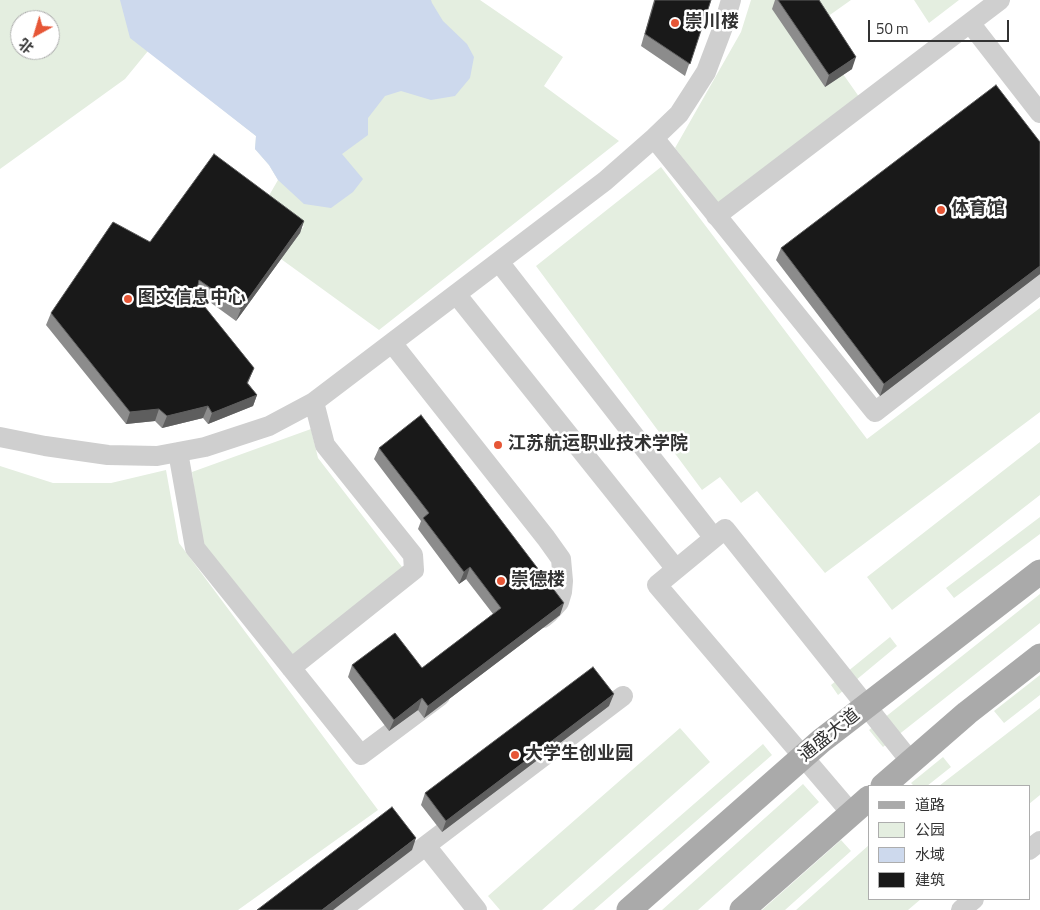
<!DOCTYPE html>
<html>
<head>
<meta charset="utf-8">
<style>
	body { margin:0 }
	#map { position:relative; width:1040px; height:910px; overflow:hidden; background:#fff; font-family:"Titillium Web","Noto Sans SC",sans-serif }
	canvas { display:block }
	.legend { position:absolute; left:868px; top:785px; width:162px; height:115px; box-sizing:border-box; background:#fff; border:1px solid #adadad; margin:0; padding:6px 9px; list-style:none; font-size:15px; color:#323232 }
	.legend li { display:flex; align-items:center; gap:10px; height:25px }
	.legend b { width:25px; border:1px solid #adadad }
	.north { position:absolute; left:10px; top:10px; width:50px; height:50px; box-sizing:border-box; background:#fff; border:1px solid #adadad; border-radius:50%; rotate:219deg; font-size:14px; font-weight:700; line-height:20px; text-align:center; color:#323232 }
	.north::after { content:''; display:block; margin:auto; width:18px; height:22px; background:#e65636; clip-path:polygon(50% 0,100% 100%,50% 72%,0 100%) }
	.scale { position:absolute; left:868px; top:20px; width:141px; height:22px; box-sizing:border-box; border:2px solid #323232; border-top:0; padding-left:6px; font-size:15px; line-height:18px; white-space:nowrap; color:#323232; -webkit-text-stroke:4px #fff; paint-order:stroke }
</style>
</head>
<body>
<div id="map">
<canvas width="1040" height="910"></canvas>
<ul class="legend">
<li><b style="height:6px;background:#aaa"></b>道路</li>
<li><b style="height:14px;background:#e4eee0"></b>公园</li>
<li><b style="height:14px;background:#cdd9ed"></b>水域</li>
<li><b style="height:14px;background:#191919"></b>建筑</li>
</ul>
<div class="north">北</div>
<div class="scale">50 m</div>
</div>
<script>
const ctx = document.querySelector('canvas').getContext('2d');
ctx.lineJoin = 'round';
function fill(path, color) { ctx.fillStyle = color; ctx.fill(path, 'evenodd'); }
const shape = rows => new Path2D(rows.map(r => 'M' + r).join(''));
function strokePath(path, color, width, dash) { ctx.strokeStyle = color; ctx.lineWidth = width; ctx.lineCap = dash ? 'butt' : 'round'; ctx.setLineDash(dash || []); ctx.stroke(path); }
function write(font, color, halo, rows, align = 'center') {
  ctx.font = font + ' "Titillium Web","Noto Sans SC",sans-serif'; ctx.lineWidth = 5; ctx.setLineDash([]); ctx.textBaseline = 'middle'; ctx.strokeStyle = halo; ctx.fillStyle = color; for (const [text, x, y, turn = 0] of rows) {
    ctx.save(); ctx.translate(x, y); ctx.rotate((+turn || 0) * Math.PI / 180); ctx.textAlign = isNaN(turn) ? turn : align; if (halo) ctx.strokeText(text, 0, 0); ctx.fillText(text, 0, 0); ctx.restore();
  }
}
fill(shape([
	[0,0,480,0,563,57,544,86,619,141,379,330,281,259,304,226,267,199,278,180,269,165,255,149,256,136,148,51,125,79,0,169],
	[20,20,50,20,50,50,20,50],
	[751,0,785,0,825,87,843,74,862,101,718,204,675,148,741,32],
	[815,0,851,0,827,17],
	[914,0,959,0,929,23],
	[661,167,867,439,1040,308,1040,412,825,573,757,491,741,503,720,477,702,490,536,266],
	[311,429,318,458,409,576,294,661,201,543,192,472],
	[1040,442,1040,495,892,610,867,577],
	[0,466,53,483,111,483,166,470,179,543,378,810,238,910,0,910],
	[1040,517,1040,534,954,598,946,588],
	[1040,594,1040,623,883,747,869,730],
	[890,637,897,646,838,695,831,685],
	[1040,675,1040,695,1004,723,994,711],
	[1040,708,1040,795,1029,804,1029,786,939,786],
	[680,728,710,762,542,910,500,910,488,896],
	[763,744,772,755,594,910,572,910],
	[943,757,951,767,927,786,914,786,911,783],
	[803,784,819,802,698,910,662,910],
	[841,840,851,851,785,910,762,910],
	[869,845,869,899,921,899,908,910,796,910]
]), '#e4eee0');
fill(shape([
	[120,0,431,0,432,3,443,21,467,44,474,57,470,78,455,96,431,100,401,91,385,96,368,118,368,135,342,154,363,179,353,192,331,208,304,204,278,180,269,165,255,149,256,136,130,38]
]), '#cdd9ed');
strokePath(shape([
	[970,23,1040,113],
	[654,138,875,412,1040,284],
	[716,216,1000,0],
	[499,262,714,538],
	[456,294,676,569],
	[392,343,546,538,561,559,563,581,562,592,559,602,549,613,543,618],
	[0,437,45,446,108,455,157,456,205,447,269,426,314,402,605,181,654,138,679,114,706,72,723,27,731,0],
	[178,452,195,548,361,755,440,696],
	[291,668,414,570,413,555,325,445,314,402],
	[852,814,657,585,725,529,911,762],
	[426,846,477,910],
	[1029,850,1040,841],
	[341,910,623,696],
	[961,910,974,899]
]), '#cfcfcf', 20);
strokePath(shape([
	[883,786,967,713,1040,656],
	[629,910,821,741,1040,572],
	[742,910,869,798]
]), '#aaa', 25);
fill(shape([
	[654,0,711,0,685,76,641,46],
	[775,0,819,0,852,69,825,87,772,9],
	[1040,142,1040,274,880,396,776,260,781,248],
	[304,221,300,233,236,321,196,292,196,296,254,368,248,383,257,395,253,406,208,424,203,418,162,428,155,421,126,424,46,325,51,313,150,242],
	[379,448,560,615,424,718,418,710,389,731,348,677,352,665,422,668,493,614,466,579,459,584,418,529,421,521,374,459],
	[609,706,442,832,421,805,425,793]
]), '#8c8c8c');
fill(shape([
	[856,57,852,69,825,87,829,75],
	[304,221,300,233,236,321,241,309],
	[1040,266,1040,274,880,396,884,384],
	[257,395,253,406,208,424,212,413],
	[208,406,203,418,162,428,167,416],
	[159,409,155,421,126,424,130,412],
	[470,567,466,579,459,584,464,572],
	[564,603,560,615,424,718,428,706],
	[614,694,609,706,442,832,446,821],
	[422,698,418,710,389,731,394,720],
	[416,838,412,850,333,910,322,910]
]), '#5e5e5e');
const building = shape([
	[655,0,711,0,690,64,645,34,655,0],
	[778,0,819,0,856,57,829,75,778,0],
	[996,85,1040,142,1040,266,884,384,781,248,996,85],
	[214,154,304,221,241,309,199,280,196,296,254,368,247,383,257,395,212,413,208,406,167,416,159,409,130,412,51,313,113,222,150,242,214,154],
	[421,415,564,603,428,706,422,698,394,720,352,665,395,633,422,668,501,608,470,567,464,572,423,518,429,513,379,448,421,415],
	[593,667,614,694,446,821,425,793,593,667],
	[392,807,416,838,322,910,257,910,392,807]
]);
fill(building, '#191919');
strokePath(building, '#5e5e5e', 1);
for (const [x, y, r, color] of [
	[675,23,5,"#e65636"],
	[941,210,5,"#e65636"],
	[128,299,5,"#e65636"],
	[498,445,5,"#e65636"],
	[501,581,5,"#e65636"],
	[515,755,5,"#e65636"]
]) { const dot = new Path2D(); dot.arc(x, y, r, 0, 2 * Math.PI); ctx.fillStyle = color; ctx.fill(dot); strokePath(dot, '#fff', 2); }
write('bold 18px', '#323232', '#fff', [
	["崇川楼",685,23],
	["体育馆",951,210],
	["图文信息中心",138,299],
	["江苏航运职业技术学院",508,445],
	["崇德楼",511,581],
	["大学生创业园",525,755]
], 'left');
write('18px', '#323232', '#fff', [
	["通盛大道",830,736,-39]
]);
</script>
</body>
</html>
